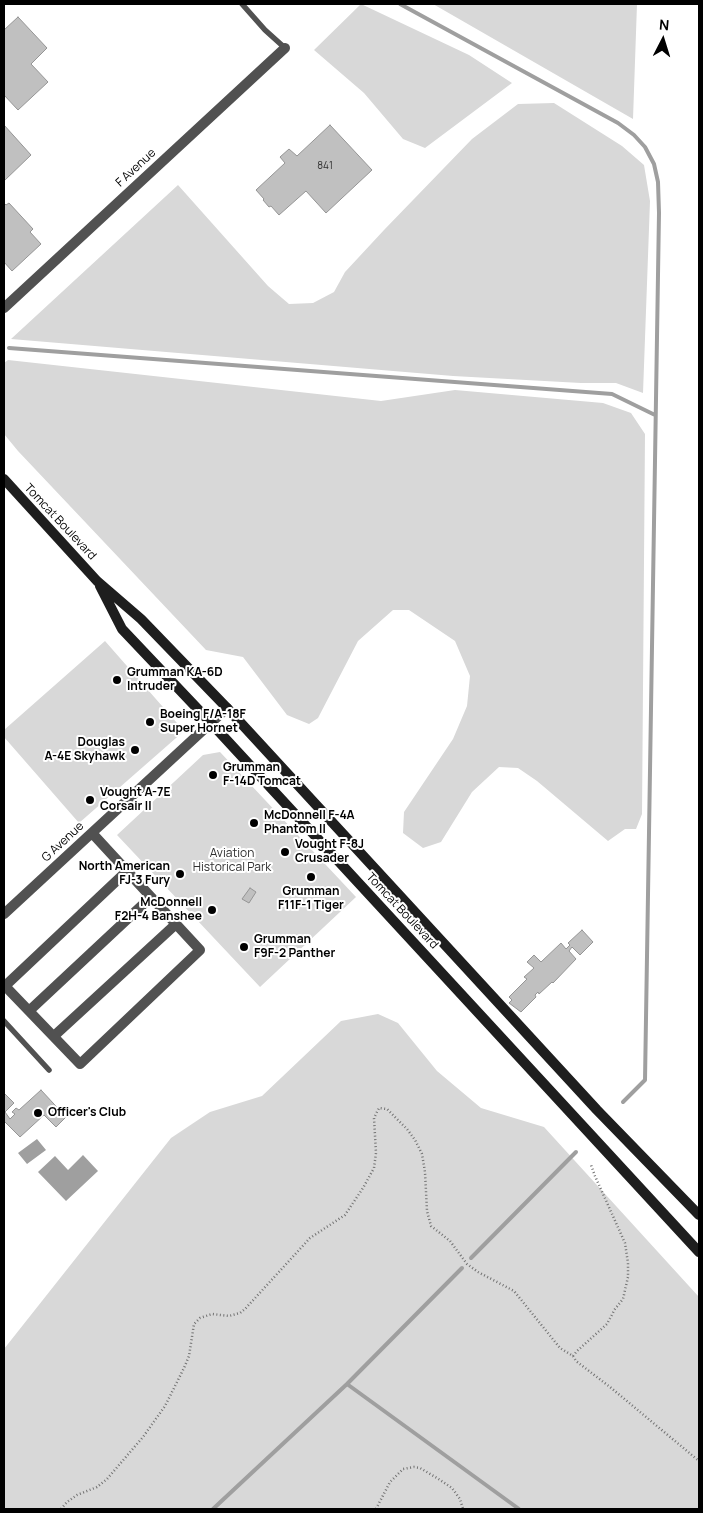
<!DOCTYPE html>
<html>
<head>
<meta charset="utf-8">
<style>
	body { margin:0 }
	#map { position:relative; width:703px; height:1513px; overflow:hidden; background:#fff; font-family:Manrope,sans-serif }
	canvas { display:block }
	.frame { position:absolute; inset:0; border:5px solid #000; pointer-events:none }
	.north { position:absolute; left:638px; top:15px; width:50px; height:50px; -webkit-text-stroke:4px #fff; paint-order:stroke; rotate:5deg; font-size:14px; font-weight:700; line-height:20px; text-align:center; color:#000 }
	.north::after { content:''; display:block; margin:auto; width:18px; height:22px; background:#000; clip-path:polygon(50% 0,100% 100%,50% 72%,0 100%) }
</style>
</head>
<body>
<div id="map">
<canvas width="703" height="1513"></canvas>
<div class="frame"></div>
<div class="north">N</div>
</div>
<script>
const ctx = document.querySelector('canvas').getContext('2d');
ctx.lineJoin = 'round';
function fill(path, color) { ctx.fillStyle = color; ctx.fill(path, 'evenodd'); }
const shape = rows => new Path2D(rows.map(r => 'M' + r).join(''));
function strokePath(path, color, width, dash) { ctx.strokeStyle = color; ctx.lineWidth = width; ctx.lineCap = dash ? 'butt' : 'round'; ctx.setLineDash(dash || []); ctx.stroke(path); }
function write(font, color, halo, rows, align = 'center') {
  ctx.font = font + ' Manrope,sans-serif'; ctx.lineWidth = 4; ctx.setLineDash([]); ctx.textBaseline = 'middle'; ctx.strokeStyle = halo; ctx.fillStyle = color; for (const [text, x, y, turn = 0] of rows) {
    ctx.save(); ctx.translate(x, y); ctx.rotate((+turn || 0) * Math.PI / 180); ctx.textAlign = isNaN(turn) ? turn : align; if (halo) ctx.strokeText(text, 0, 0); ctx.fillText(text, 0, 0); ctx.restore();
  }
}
fill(shape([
	[361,4,469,55,512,83,425,148,403,139,364,93,314,50],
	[433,4,637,4,633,119],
	[554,103,622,146,644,165,650,201,643,393,616,383,581,383,453,376,11,339,178,185,268,286,289,304,313,303,334,292,345,272,384,230,472,139,518,104],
	[8,360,381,401,455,390,603,403,631,413,645,434,642,814,636,829,625,829,608,841,537,781,518,768,499,767,472,792,441,842,423,848,403,833,404,812,453,739,467,706,470,676,455,641,409,610,393,610,358,641,318,718,309,724,287,715,243,657,206,650,18,451,4,434,4,363],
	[105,641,184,731,79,823,4,737,4,730],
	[220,752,356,897,260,987,117,835,203,755],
	[378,1014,398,1023,437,1071,481,1108,544,1127,699,1297,699,1509,4,1509,4,1349,171,1138,210,1112,262,1096,341,1021]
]), '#d8d8d8');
fill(shape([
	[37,1139,46,1150,27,1164,18,1153],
	[83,1155,98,1171,66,1201,38,1172,55,1156,68,1170]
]), '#9f9f9f');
strokePath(shape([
	[400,4,618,123,634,135,645,147,654,164,658,182,659,213,645,1080,623,1102],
	[9,348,612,394,655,415],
	[471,1258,576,1152],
	[347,1384,519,1509],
	[213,1509,347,1384,462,1268]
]), '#9f9f9f', 4);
const building = shape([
	[18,17,47,48,31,64,48,82,18,110,4,95,4,30,18,17],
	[4,125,31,155,4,181,4,125],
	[330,125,372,170,326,213,306,191,279,215,271,206,269,207,263,200,264,199,256,190,285,163,280,157,289,149,297,156,330,125],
	[4,203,6,205,9,203,33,229,30,232,41,244,12,271,4,262,4,203],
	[250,888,256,892,249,903,242,899,250,888],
	[582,930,593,942,580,955,572,947,569,951,576,959,553,983,552,982,539,994,538,992,535,995,536,997,521,1012,509,1003,512,1000,509,997,527,979,524,977,534,968,527,962,534,955,541,962,561,943,566,949,570,945,568,943,582,930],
	[41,1090,66,1117,56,1127,44,1115,20,1137,4,1121,4,1093,14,1103,5,1112,10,1119,15,1114,12,1112,16,1108,19,1110,41,1090]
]);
fill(building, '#c0c0c0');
strokePath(building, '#959595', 1);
strokePath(shape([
	[573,1356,577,1351,607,1324,615,1309,623,1299,628,1277,628,1263,625,1243,595,1176,591,1165],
	[61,1509,67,1502,77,1495,97,1487,107,1479,143,1437,165,1406,184,1368,189,1356,194,1324,200,1318,212,1314,229,1316,240,1313,245,1309,310,1238,345,1215,363,1188,374,1168,376,1153,374,1118,379,1108,387,1109,407,1129,415,1140,422,1154,425,1172,427,1211,431,1226,450,1241,467,1264,478,1272,514,1291,560,1348,573,1356,576,1361,610,1387,699,1461],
	[376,1509,390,1482,403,1469,414,1467,420,1468,437,1478,452,1488,460,1499,463,1509]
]), '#737373', 2.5, [1, 2.5]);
strokePath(shape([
	[242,4,265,30,285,48],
	[4,1021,49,1070]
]), '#515151', 5.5);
strokePath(shape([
	[4,308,285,48],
	[92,833,127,871,151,897,200,950,80,1064,5,986,127,871],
	[4,914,227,708],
	[29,1011,151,897],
	[54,1036,176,924]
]), '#515151', 10);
strokePath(shape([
	[4,479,97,581,141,619,227,708,597,1110,699,1215],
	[100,586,122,629,211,723,699,1252]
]), '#1e1e1e', 10);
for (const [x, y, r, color] of [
	[117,680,5,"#000"],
	[150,722,5,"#000"],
	[135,750,5,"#000"],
	[213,775,5,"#000"],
	[90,800,5,"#000"],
	[254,823,5,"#000"],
	[285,852,5,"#000"],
	[180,874,5,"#000"],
	[311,877,5,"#000"],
	[212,910,5,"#000"],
	[244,947,5,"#000"],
	[38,1113,5,"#000"]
]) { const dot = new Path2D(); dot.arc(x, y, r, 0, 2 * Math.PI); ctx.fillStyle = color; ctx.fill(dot); strokePath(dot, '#fff', 2); }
write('10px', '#303030', null, [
	["841",325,166]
]);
write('12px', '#000', '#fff', [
	["F Avenue",136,168,-43],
	["Tomcat Boulevard",60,522,47],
	["G Avenue",63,842,-43],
	["Tomcat Boulevard",402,911,47]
]);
write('bold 12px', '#000', '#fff', [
	["Grumman KA-6D",127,673],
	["Intruder",127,687],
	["Boeing F/A-18F",160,715],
	["Super Hornet",160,729],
	["Douglas",125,743,"right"],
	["A-4E Skyhawk",125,757,"right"],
	["Grumman",223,768],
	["F-14D Tomcat",223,782],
	["Vought A-7E",100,793],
	["Corsair II",100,807],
	["McDonnell F-4A",264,816],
	["Phantom II",264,830],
	["Vought F-8J",295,845],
	["Crusader",295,859],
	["North American",170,867,"right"],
	["FJ-3 Fury",170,881,"right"],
	["Grumman",311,892,"center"],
	["F11F-1 Tiger",311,906,"center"],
	["McDonnell",202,903,"right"],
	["F2H-4 Banshee",202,917,"right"],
	["Grumman",254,940],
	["F9F-2 Panther",254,954],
	["Officer's Club",48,1113]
], 'left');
write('12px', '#2f2f2f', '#fff', [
	["Aviation",232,854],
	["Historical Park",232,868]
]);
</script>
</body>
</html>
